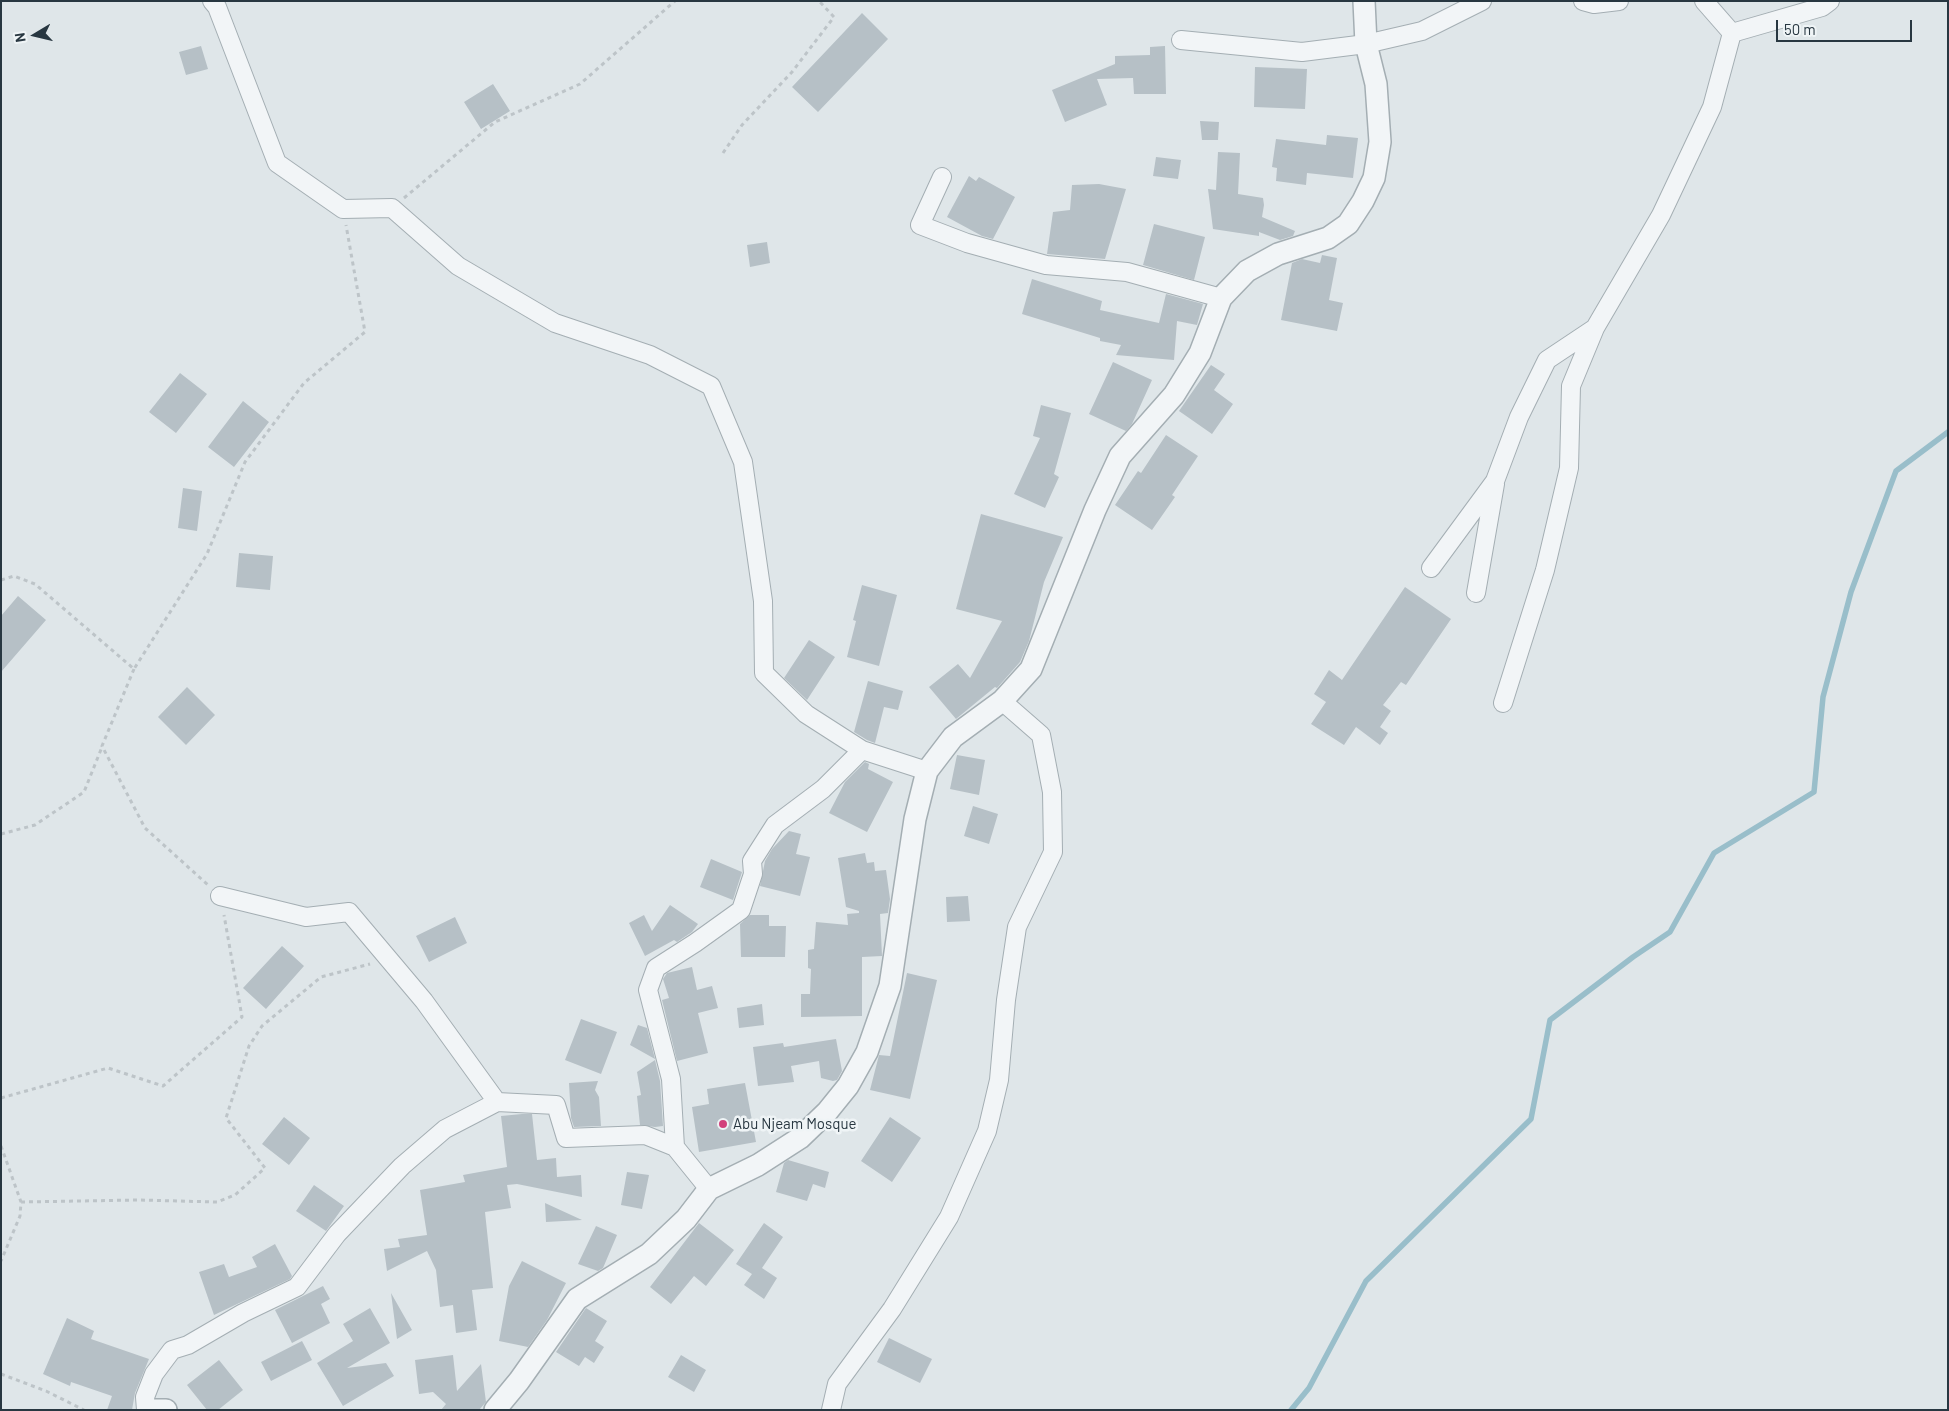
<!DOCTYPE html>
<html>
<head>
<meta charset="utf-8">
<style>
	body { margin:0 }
	#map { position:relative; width:1949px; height:1411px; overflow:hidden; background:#dfe6e9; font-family:Barlow,sans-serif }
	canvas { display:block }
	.frame { position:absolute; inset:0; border:2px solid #283741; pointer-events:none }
	.north { position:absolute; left:10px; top:10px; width:50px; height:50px; -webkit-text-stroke:4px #eff4f6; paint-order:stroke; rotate:261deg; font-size:14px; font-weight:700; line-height:20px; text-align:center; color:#283741 }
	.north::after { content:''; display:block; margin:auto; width:18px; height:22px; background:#283741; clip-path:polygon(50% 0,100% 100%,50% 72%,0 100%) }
	.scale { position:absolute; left:1776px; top:20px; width:136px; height:22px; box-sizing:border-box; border:2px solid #283741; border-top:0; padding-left:6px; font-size:15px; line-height:18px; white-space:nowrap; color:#283741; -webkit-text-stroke:4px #eff4f6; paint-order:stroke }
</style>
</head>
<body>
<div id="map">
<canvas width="1949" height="1411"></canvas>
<div class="frame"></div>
<div class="north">N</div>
<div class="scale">50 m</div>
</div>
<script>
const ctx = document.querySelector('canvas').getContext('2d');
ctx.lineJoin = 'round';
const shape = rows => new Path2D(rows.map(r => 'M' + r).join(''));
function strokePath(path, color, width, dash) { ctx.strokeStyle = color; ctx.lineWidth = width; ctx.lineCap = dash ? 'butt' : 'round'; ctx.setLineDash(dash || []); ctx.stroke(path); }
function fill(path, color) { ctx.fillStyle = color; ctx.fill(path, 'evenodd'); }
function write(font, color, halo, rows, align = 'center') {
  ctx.font = font + ' Barlow,sans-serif'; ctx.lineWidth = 5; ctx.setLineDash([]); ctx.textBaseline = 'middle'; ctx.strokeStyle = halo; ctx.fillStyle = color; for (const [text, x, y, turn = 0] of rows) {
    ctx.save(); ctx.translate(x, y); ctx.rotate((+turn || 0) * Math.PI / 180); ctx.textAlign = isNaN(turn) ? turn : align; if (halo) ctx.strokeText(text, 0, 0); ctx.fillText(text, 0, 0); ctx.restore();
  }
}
strokePath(shape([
	[1291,1410,1309,1388,1366,1281,1531,1119,1550,1020,1633,957,1670,932,1714,853,1814,792,1823,697,1851,592,1896,471,1948,432]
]), '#99beca', 5.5);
fill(shape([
	[862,13,888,39,818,112,792,87],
	[201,46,208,69,186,75,179,52],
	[1165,46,1166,94,1134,94,1133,78,1097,79,1107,105,1065,122,1052,90,1115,64,1115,56,1150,55,1150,47],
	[1255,67,1307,69,1305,109,1254,107],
	[493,84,510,111,481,129,464,102],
	[1200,121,1219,122,1218,140,1202,140],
	[1327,135,1358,138,1353,178,1307,173,1306,185,1276,181,1277,168,1272,167,1276,139,1326,145],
	[1218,152,1240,153,1238,194,1263,198,1264,205,1262,217,1295,231,1293,236,1280,240,1259,232,1259,236,1213,229,1208,189,1216,190],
	[1156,157,1181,160,1178,179,1153,176],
	[969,176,976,181,979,177,1015,197,993,239,982,236,947,217],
	[1099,184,1126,189,1105,259,1047,254,1053,212,1070,210,1072,185],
	[1154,224,1205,237,1194,280,1143,265],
	[767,242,770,263,750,267,747,245],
	[1322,255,1337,258,1329,300,1343,303,1337,331,1281,320,1292,263,1302,259,1320,263],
	[1032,279,1102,301,1100,310,1159,323,1166,294,1203,304,1197,325,1177,321,1174,360,1116,355,1121,345,1100,341,1100,338,1022,314],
	[1113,362,1152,380,1132,424,1126,431,1089,414],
	[1211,365,1225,374,1214,390,1233,404,1212,434,1179,411],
	[180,373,207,394,176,433,149,412],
	[243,401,269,422,234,467,208,447],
	[1041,405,1071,413,1054,474,1059,477,1045,508,1014,494,1040,438,1033,436],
	[1166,435,1198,456,1172,495,1175,497,1152,530,1115,505,1138,471,1141,473],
	[183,488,202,491,197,531,178,528],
	[981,514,1063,537,1044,582,1029,641,1020,662,997,688,995,687,956,719,929,687,958,664,970,678,1002,621,956,609],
	[239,553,273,556,270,590,236,587],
	[862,585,897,595,879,666,847,657,856,621,853,620],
	[1405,587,1451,619,1406,685,1401,682,1383,705,1391,711,1380,727,1388,733,1380,745,1356,727,1344,745,1311,724,1326,702,1314,694,1329,670,1342,680],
	[18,596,46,620,1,672,1,616],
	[809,640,835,657,807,700,784,678],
	[868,681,903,691,898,710,884,707,875,743,867,740,854,732],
	[187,687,215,715,186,745,158,717],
	[957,755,985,760,979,795,950,789],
	[865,762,869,764,868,769,893,782,867,832,829,813,845,782],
	[973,806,998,814,989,844,964,836],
	[789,831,801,834,796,854,810,857,800,896,760,886,765,861,772,849],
	[865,853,867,863,874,862,875,871,886,870,890,899,888,913,880,914,882,956,862,957,862,1016,801,1017,801,994,810,994,811,969,808,968,808,950,814,949,816,922,848,925,847,914,859,913,859,911,846,907,838,858],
	[711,859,742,872,733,900,700,887],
	[968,896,970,921,947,922,946,897],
	[670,905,698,924,692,932,677,942,674,940,645,956,629,923,644,915,652,931],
	[750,915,769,915,769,926,786,926,785,957,741,957,740,924],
	[455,917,467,943,429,962,416,936],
	[282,946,304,966,266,1009,243,988],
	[692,967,697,990,712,986,718,1008,698,1013,708,1053,677,1061,662,1000,669,998,663,979,667,973],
	[907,973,937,980,910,1099,870,1090,879,1055,890,1056],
	[762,1004,764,1025,739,1028,737,1008],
	[581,1019,617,1032,601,1074,565,1060],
	[638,1025,647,1028,655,1059,630,1045],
	[836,1039,842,1071,837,1080,833,1081,821,1078,819,1061,791,1066,794,1082,758,1086,753,1047,783,1043,784,1047],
	[655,1060,660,1081,663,1126,655,1127,640,1125,637,1096,641,1095,637,1072],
	[598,1081,595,1090,599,1097,601,1126,574,1127,571,1118,569,1083],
	[745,1083,756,1142,699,1152,692,1107,709,1104,707,1089],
	[522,1114,532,1114,537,1160,556,1158,557,1177,581,1175,582,1197,517,1184,507,1185,511,1208,485,1212,493,1288,472,1290,477,1330,456,1333,453,1305,440,1307,436,1270,427,1251,387,1271,384,1249,400,1247,398,1239,427,1235,420,1190,465,1182,463,1175,507,1167,501,1116],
	[284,1117,310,1138,289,1165,262,1144],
	[890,1117,921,1138,892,1182,861,1161],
	[788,1160,829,1172,825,1188,813,1184,807,1201,776,1192,784,1163],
	[627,1172,649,1175,642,1209,621,1205],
	[314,1185,344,1206,326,1231,296,1211],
	[545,1203,582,1220,546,1222],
	[699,1223,734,1250,706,1286,694,1276,671,1304,650,1287],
	[764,1223,783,1237,762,1268,777,1278,764,1299,744,1285,752,1274,736,1264],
	[596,1226,617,1235,603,1268,598,1271,578,1264],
	[275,1244,292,1276,290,1279,214,1315,199,1272,224,1264,229,1277,257,1267,252,1257],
	[522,1261,566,1283,547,1320,528,1347,499,1341,509,1286],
	[323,1286,330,1299,321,1304,330,1323,292,1343,275,1310],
	[391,1293,412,1330,397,1339],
	[370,1308,390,1343,347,1368,386,1363,394,1376,343,1406,317,1363,353,1341,343,1324],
	[586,1308,607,1321,595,1341,604,1347,594,1363,585,1357,579,1366,556,1352],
	[67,1318,94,1331,91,1339,149,1359,135,1393,132,1410,107,1410,112,1396,71,1382,70,1386,43,1374],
	[889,1338,932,1359,920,1383,877,1362],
	[302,1341,312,1360,271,1381,261,1362],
	[453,1355,457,1391,481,1364,486,1402,479,1410,441,1410,446,1404,433,1392,419,1394,415,1360],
	[681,1355,706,1370,694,1392,668,1377],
	[219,1360,243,1390,218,1410,207,1410,187,1385]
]), '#b6c0c6');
const minor = shape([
	[212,1,217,7,277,163,343,209,392,208,458,266,555,323,650,355,711,386,743,462,763,601,764,673,806,714,862,750,927,771],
	[1583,1,1594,4,1619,1],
	[1732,33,1822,7,1830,1],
	[1181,40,1302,52,1366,44,1422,31,1482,1],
	[942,177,920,225,967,243,1046,265,1127,272,1221,298],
	[1431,568,1495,481,1519,417,1547,360,1595,328,1661,215,1712,107,1732,33,1704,1],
	[1476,593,1495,484],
	[1503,703,1545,570,1569,468,1571,386,1595,328],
	[220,896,306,917,349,912,424,1001,497,1102,556,1105,566,1138,645,1135,675,1147,709,1189],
	[675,1147,671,1079,648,990,656,968,695,943,741,910,753,874,752,861,775,825,823,789,862,750],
	[146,1410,145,1397,154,1374,172,1350,188,1345,243,1313,297,1287,337,1234,402,1166,445,1129,497,1102],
	[831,1410,837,1384,892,1309,949,1217,987,1131,999,1080,1006,1000,1017,927,1053,852,1052,792,1041,735,1002,701]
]);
const tertiary = shape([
	[155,1410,166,1410],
	[495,1410,519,1381,577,1299,649,1254,686,1219,709,1189,758,1165,800,1138,827,1112,848,1086,867,1052,890,986,915,819,927,771,953,737,1002,701,1031,669,1095,510,1120,456,1174,395,1200,353,1221,298,1247,271,1278,254,1328,238,1348,224,1363,201,1374,178,1380,142,1376,84,1366,44,1364,1]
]);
strokePath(minor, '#a4aeb3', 20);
strokePath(tertiary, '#a4aeb3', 24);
strokePath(shape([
	[723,153,742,125,792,72,834,17,819,1],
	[404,198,495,122,580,84,675,1],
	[1,580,14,576,35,584,134,669,207,554,245,462,304,383,365,332,346,225],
	[134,669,102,746,145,828,208,885],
	[1,834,35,825,84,792,102,747],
	[1,1098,108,1068,163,1086,242,1017,224,915],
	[1,1146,21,1202,20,1216,1,1261],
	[21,1202,139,1200,217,1202,235,1195,265,1168,226,1118,249,1046,262,1026,321,977,370,964],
	[1,1374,46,1391,84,1410]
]), '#bdc4c8', 3, [4, 4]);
strokePath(minor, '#f2f5f7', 18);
strokePath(tertiary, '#f2f5f7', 21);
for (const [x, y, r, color] of [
	[723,1124,5,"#d2407b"]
]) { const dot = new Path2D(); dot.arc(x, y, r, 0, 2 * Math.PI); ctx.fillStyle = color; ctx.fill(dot); strokePath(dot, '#eff4f6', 2); }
write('15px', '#283741', '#eff4f6', [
	["Abu Njeam Mosque",733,1124]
], 'left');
</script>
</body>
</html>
